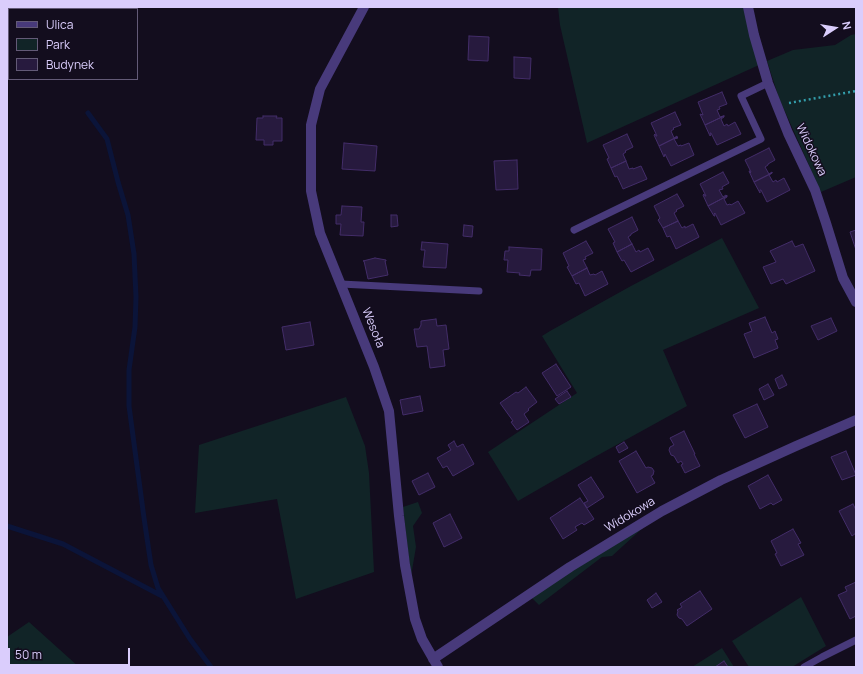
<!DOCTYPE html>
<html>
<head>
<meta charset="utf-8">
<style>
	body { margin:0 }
	#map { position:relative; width:863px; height:674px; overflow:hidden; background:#130d1e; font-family:Manrope,sans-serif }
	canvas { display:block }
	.frame { position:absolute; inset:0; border:8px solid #dacdfc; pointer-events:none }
	.legend { position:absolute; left:8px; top:8px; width:130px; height:72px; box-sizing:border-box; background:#130d1e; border:1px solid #635a77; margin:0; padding:5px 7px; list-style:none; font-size:12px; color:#dacdfc }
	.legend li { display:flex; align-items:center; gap:8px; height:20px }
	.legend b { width:20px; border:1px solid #635a77 }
	.north { position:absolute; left:815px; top:8px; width:40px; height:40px; -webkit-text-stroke:3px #130d1e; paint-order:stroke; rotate:78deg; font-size:11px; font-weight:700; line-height:16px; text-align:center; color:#dacdfc }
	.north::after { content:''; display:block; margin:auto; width:14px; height:18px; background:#dacdfc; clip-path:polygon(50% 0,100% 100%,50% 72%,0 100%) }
	.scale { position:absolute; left:8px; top:648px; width:122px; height:18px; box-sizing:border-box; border:2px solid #dacdfc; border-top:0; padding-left:5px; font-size:12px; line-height:14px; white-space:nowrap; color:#dacdfc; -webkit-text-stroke:3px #130d1e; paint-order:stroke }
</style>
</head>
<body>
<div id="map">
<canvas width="863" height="674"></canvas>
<div class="frame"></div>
<ul class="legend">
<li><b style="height:5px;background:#483a7b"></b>Ulica</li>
<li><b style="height:11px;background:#112427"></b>Park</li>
<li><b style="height:11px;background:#271a3e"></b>Budynek</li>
</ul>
<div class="north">N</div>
<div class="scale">50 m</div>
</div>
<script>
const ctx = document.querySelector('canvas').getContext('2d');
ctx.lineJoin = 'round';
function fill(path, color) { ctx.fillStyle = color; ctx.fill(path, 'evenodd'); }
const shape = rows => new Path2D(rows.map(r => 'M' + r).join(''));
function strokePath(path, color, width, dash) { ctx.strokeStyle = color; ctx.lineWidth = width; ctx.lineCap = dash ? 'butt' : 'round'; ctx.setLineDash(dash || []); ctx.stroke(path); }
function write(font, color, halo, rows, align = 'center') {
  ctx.font = font + ' Manrope,sans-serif'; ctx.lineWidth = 3; ctx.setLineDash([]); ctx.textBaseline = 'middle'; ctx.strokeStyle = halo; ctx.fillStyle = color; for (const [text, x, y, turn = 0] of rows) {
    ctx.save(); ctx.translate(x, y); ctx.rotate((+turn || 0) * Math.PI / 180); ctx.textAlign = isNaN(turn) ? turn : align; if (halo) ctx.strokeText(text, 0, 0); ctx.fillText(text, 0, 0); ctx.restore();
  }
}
fill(shape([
	[558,7,745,7,759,65,587,143,560,25],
	[856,34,856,177,821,192,779,98,767,61,793,50,835,45,851,35],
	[722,238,759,308,663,350,687,406,591,459,518,501,488,452,577,393,542,336,550,331,631,286],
	[346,397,365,446,369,473,374,572,296,599,277,499,195,513,199,445],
	[418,502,422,513,413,526,416,547,411,576,403,507],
	[646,525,612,556,602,557,539,605,532,598,594,555],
	[801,597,826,646,792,667,749,667,732,641],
	[29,622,79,667,7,667,7,637],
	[722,648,734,667,692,667]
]), '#112427');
strokePath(shape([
	[88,113,107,139,118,182,128,215,134,254,136,297,135,327,129,370,129,406,144,518,151,565,158,588,163,596,190,639,211,667],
	[7,526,63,544,162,596]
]), '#0b1439', 5);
const building = shape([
	[469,36,489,37,488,61,468,60,469,36],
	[514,57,531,58,530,79,514,78,514,57],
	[722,92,727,104,719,107,720,109,717,110,720,117,723,116,724,116,705,125,700,114,703,115,698,102,722,92],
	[675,112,681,125,673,128,674,129,671,131,674,138,677,136,677,137,659,146,654,135,655,134,656,136,657,136,651,123,675,112],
	[263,116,277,116,276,118,282,118,282,141,273,141,273,145,264,145,264,140,256,140,257,118,263,118,263,116],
	[724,116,724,117,721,119,724,126,727,124,728,126,735,122,741,134,717,145,711,133,710,133,711,135,710,136,705,125,724,116],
	[627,134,633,147,625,151,626,152,623,154,626,161,611,168,607,159,609,158,603,145,627,134],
	[677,137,678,138,674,139,678,146,681,145,681,146,689,143,694,155,671,166,665,154,664,157,659,146,677,137],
	[344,143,377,146,375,171,342,169,344,143],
	[769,148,775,160,768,164,768,165,765,167,769,174,772,172,772,173,754,182,749,171,750,171,750,173,751,172,745,160,769,148],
	[517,160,518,189,496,190,494,161,517,160],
	[626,161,629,169,633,168,633,169,641,166,647,179,623,189,617,176,615,177,611,168,626,161],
	[723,172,729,183,722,187,723,189,719,190,723,197,726,195,727,196,708,206,703,195,704,194,705,196,706,196,700,184,723,172],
	[772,173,769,175,773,182,776,180,777,182,784,178,790,190,767,202,761,190,760,190,760,193,754,182,772,173],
	[677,194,684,206,676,210,677,211,674,213,678,221,663,228,658,220,660,218,654,206,677,194],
	[727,196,727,197,724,199,727,205,730,204,731,205,738,201,745,213,721,225,715,213,714,214,715,216,714,216,708,206,727,196],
	[342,206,362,207,361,222,364,222,363,236,340,235,341,224,336,224,336,215,341,215,342,206],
	[391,215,397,215,398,226,391,227,391,215],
	[632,217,638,230,631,234,631,235,628,237,632,244,617,252,613,243,615,242,608,229,632,217],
	[678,221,682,228,685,226,685,228,693,224,699,237,676,249,670,236,667,237,663,228,678,221],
	[464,225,473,226,472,237,463,236,464,225],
	[856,230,856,250,850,232,856,230],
	[586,241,593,253,585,257,586,259,583,260,587,268,572,276,567,267,569,266,563,253,586,241],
	[792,241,795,247,803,244,815,271,786,284,783,279,771,284,763,267,776,262,770,251,792,241],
	[422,242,448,244,446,268,423,267,425,250,421,250,422,242],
	[632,244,636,252,639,250,640,252,648,248,654,260,631,272,624,260,622,261,617,252,632,244],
	[509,247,542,249,541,270,531,270,530,276,519,275,520,273,507,272,508,260,504,260,505,251,509,251,509,247],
	[375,258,386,260,386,261,385,261,388,275,368,279,364,261,363,261,375,258],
	[587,268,590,275,594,274,595,275,602,271,608,284,585,296,579,283,576,284,572,276,587,268],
	[765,317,772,333,775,331,778,339,775,340,778,348,754,358,744,334,752,331,749,323,765,317],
	[831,318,837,331,818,340,811,326,831,318],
	[436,319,437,326,446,325,449,349,443,350,445,366,430,368,427,346,417,347,414,329,419,329,421,325,421,321,436,319],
	[310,322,314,345,286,350,282,327,310,322],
	[556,364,571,387,557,396,542,373,556,364],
	[782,375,787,385,779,389,775,379,782,375],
	[768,384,774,395,764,400,759,389,768,384],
	[526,387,537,402,528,409,529,410,524,414,529,422,517,430,511,422,513,421,500,403,516,392,518,393,526,387],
	[567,391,571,397,559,404,555,399,567,391],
	[420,396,423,411,403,415,400,400,420,396],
	[757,404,768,427,745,438,733,415,757,404],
	[684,431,695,454,694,454,700,466,685,473,681,465,683,464,681,461,678,463,674,456,671,455,669,450,670,447,674,445,670,438,684,431],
	[454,441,457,447,463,444,474,464,453,476,447,466,443,468,437,458,451,450,448,445,454,441],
	[624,442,628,448,619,453,616,447,624,442],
	[636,451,646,468,648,467,652,468,654,471,653,475,651,476,655,483,637,493,619,461,636,451],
	[846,451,856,475,842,480,831,457,846,451],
	[428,473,435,487,419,495,412,481,428,473],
	[768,475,782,500,773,505,771,503,760,509,748,486,768,475],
	[591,477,604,497,587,508,584,503,588,501,578,485,591,477],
	[580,498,594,519,584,525,582,523,575,527,577,530,563,539,550,518,580,498],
	[853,504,856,510,856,533,852,536,839,511,853,504],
	[450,514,462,538,444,547,433,523,450,514],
	[793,529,801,543,798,544,804,555,781,566,775,554,777,553,771,541,793,529],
	[856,582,856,616,850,619,838,595,847,591,845,587,856,582],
	[700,591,712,609,687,626,682,619,679,618,677,615,678,611,677,610,682,607,680,604,700,591],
	[656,593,662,602,652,608,647,600,656,593],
	[724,661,728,667,715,667,724,661]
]);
fill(building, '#271a3e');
strokePath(building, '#432d69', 1);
strokePath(shape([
	[789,103,856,91]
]), '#339daa', 2.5, [2, 3]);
strokePath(shape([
	[574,230,761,139,741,96,768,83],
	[341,284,479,291],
	[804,667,822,657,856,640]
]), '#483a7b', 7);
strokePath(shape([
	[364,7,320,89,311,125,311,191,320,233,374,367,389,411,399,516,405,565,415,619,422,639,438,667],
	[748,7,754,35,768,83,788,133,815,190,826,223,843,278,856,302],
	[433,659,570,567,662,511,721,480,796,446,856,420]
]), '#483a7b', 10);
write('12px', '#dacdfc', '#130d1e', [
	["Widokowa",811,150,65],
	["Wesoła",373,328,68],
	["Widokowa",630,515,-31]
]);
</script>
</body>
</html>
